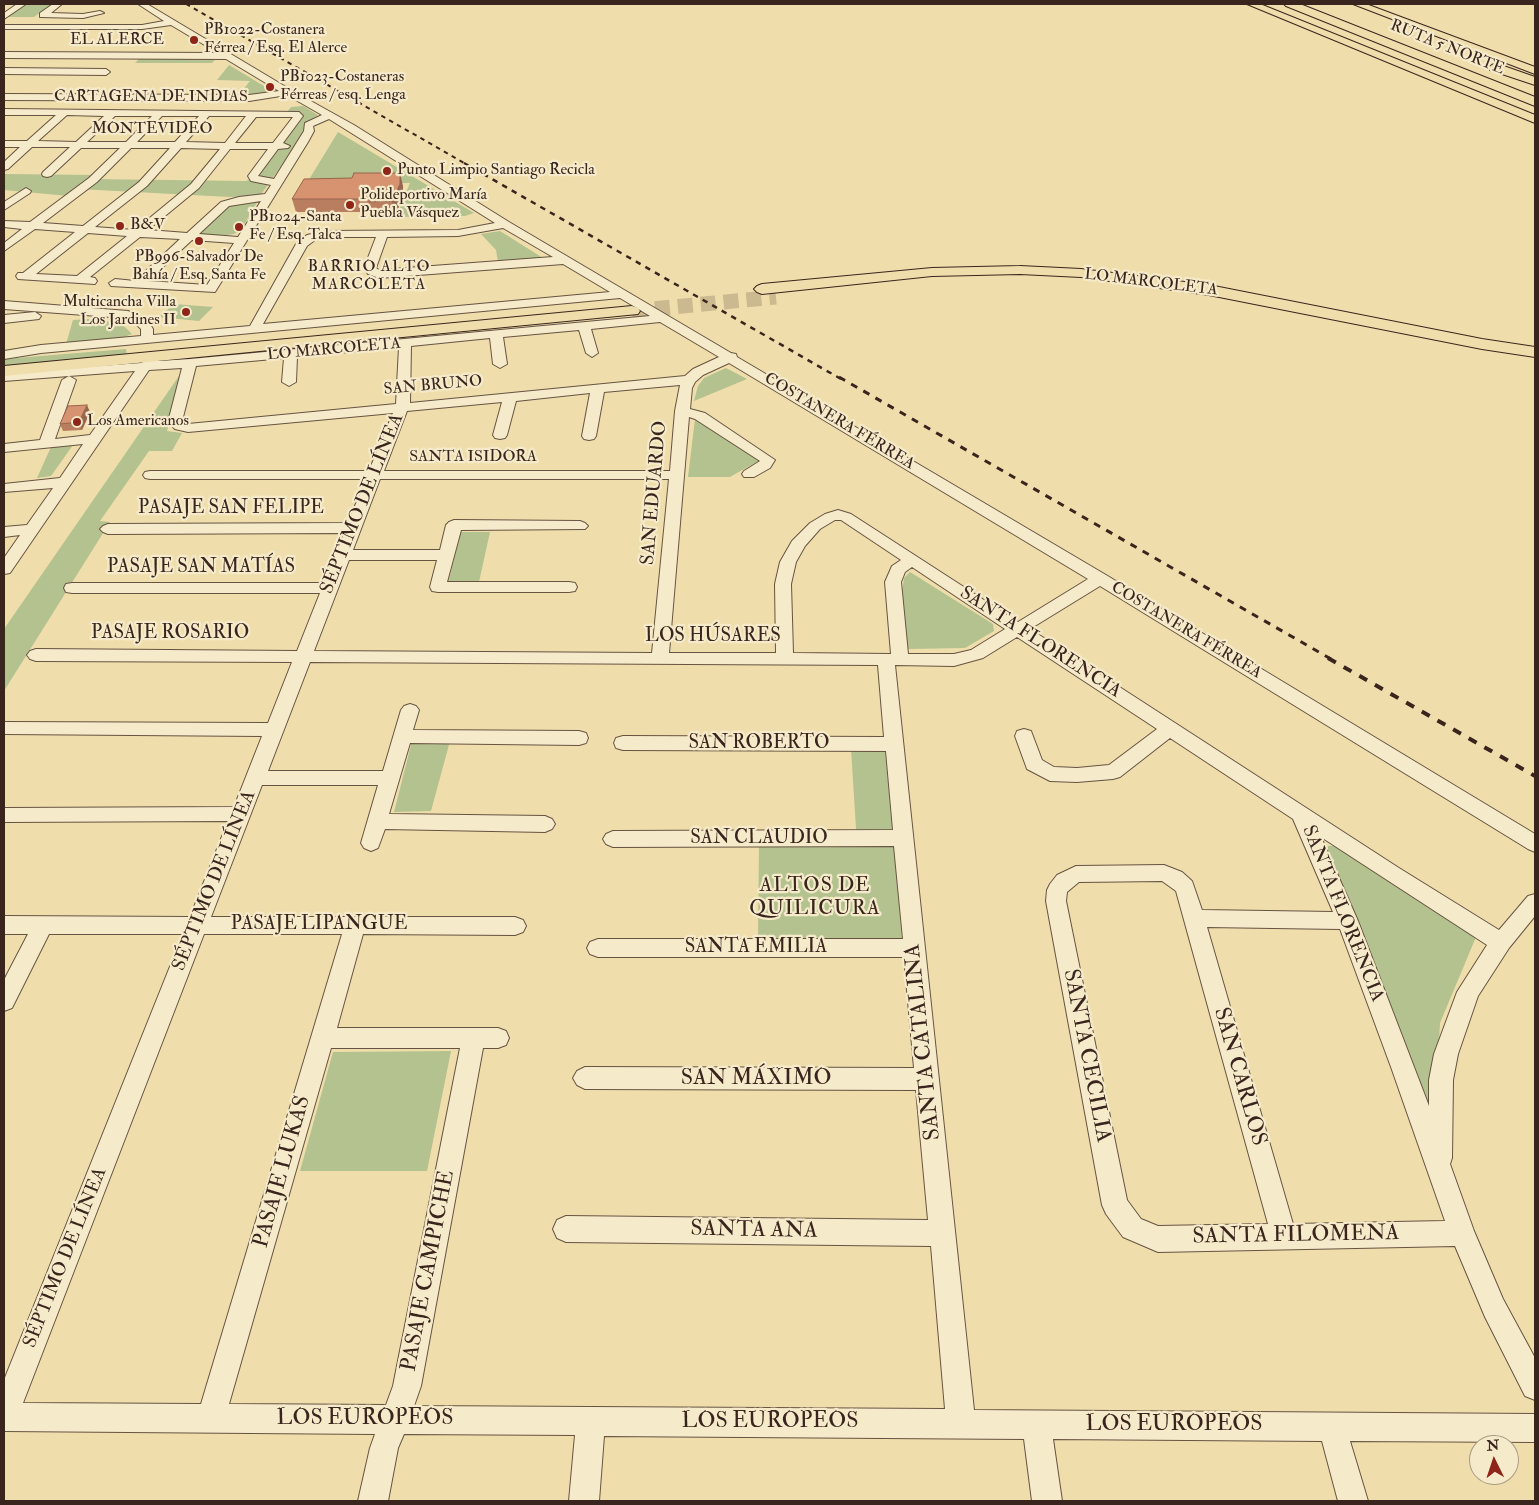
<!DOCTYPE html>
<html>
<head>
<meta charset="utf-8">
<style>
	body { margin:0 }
	#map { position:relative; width:1539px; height:1505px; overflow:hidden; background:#efdeac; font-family:"IM FELL Double Pica",serif }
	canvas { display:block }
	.frame { position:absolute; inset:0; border:5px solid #3a251e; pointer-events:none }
	.north { position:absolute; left:1469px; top:1435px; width:50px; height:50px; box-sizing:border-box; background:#f5eac9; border:1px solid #aa9b85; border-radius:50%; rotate:356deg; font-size:14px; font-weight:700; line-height:20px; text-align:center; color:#3a251e }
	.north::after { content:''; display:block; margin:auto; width:18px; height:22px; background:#8f2418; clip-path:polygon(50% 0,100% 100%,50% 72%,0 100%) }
</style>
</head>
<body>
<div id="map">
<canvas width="1539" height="1505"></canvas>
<div class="frame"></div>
<div class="north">N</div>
</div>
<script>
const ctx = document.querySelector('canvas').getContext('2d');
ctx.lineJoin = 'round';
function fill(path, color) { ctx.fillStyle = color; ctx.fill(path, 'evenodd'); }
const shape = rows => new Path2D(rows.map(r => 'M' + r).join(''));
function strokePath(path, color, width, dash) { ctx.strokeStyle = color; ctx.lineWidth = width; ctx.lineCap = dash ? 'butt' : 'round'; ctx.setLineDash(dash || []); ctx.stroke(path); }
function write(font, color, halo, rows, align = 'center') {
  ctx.font = font + ' "IM FELL Double Pica",serif'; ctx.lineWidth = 4.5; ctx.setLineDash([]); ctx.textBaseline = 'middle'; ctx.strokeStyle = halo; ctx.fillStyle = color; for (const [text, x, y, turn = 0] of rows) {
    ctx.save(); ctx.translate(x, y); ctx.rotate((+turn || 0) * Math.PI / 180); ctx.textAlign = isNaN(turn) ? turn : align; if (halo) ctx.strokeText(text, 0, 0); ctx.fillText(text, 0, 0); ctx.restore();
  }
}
fill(shape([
	[24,4,52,4,34,17,6,17],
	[140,58,216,59,212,63,135,63],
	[229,65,274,92,255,96,238,96,250,81,217,80],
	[303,106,318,115,307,122,298,142,260,196,230,197,78,189,68,196,4,190,4,174,95,175,92,179,246,181,257,176,301,114,287,112,291,107],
	[338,132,474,213,465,216,396,217,410,183,328,184,302,191],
	[259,199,241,230,234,234,221,236,200,234,231,202],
	[500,231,543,258,498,262,496,250,481,234],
	[174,304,213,307,199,321,159,317],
	[88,319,121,323,132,334,119,339,66,344,73,320],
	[126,349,127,357,4,369,4,359],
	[726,368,747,379,694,401,698,386,704,378],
	[179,376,182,376,167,431,182,433,172,451,149,451,100,521,110,522,4,691,4,629],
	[695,419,760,460,730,477,688,477],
	[73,445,51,476,37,478,51,447],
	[461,532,490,532,479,582,448,583],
	[910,572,993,624,994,631,965,648,908,649,902,592,904,578],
	[412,741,450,741,431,811,394,812],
	[851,749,885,749,902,938,758,938,759,844,857,844],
	[1318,846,1338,846,1476,937,1440,1023,1434,1134],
	[451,1051,427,1171,300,1171,333,1052]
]), '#b3c28e');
strokePath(shape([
	[632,311,776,297]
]), '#cbb990', 15, [15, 8]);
const minor = shape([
	[17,4,26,4,4,19,4,13,17,4],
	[53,4,62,4,51,13,83,14,100,11,104,13,83,18,40,17,40,13,53,4],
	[138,4,147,4,291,90,354,125,509,222,731,353,736,354,737,357,1106,575,1535,834,1535,852,1528,849,1100,586,1030,629,1399,868,1499,930,1528,896,1535,894,1535,916,1509,948,1478,996,1458,1054,1453,1080,1452,1158,1450,1164,1474,1231,1503,1299,1535,1358,1535,1400,1525,1396,1485,1317,1455,1246,1158,1252,1123,1237,1106,1214,1102,1205,1046,901,1047,890,1050,884,1057,875,1076,866,1164,865,1182,872,1192,881,1202,910,1333,912,1293,819,1170,738,1120,777,1113,779,1077,782,1050,781,1027,769,1015,736,1017,731,1024,729,1031,731,1042,760,1054,767,1077,768,1109,765,1157,729,1017,637,983,658,954,666,895,665,974,1410,1535,1414,1535,1442,1350,1441,1368,1501,1338,1501,1322,1441,1053,1439,1062,1501,1032,1501,1024,1439,604,1436,599,1501,569,1501,575,1435,404,1434,398,1448,388,1501,358,1501,370,1448,375,1434,4,1431,4,1380,183,934,49,934,12,1008,4,1011,4,980,28,934,4,934,4,916,190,917,228,821,4,822,4,808,234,807,262,736,4,734,4,722,268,723,292,662,36,661,30,659,27,655,30,651,36,649,297,651,320,593,72,593,66,592,64,588,66,584,72,583,324,583,344,533,108,534,103,532,100,529,103,526,108,524,348,523,366,479,150,479,145,478,143,475,145,472,150,471,369,471,393,413,188,432,175,429,168,422,182,368,149,370,10,573,4,574,4,558,20,535,4,537,4,527,27,525,53,488,4,492,4,484,60,478,83,444,4,452,4,444,40,440,62,380,69,376,4,381,4,373,141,363,153,358,159,361,190,359,650,316,620,298,41,353,4,359,4,351,41,345,141,336,141,329,138,326,125,318,4,309,4,301,128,311,147,320,153,329,153,335,250,326,296,244,307,235,326,231,458,230,495,223,329,119,313,126,314,131,308,142,215,292,111,286,109,283,115,279,135,281,180,239,140,237,90,277,95,278,97,281,95,284,18,279,16,276,18,273,23,273,75,232,35,229,4,251,4,243,22,229,4,227,4,221,30,222,89,178,120,148,81,148,51,176,47,177,43,176,42,174,43,172,70,147,32,147,8,169,4,170,4,162,20,147,4,147,4,141,27,141,56,115,4,115,4,109,299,112,303,116,283,143,290,146,288,148,278,149,258,176,274,179,304,131,305,123,322,115,287,95,249,101,4,100,4,94,249,95,279,91,226,59,4,58,4,52,218,53,171,25,142,29,4,29,4,25,142,25,164,21,138,4],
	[67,115,104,116,76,142,38,141,67,115],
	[115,116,152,116,126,142,87,142,115,116],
	[162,116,199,116,175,142,137,142,162,116],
	[209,116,246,116,225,143,186,142,209,116],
	[256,117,293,117,273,143,235,143,256,117],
	[131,148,170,148,139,182,83,226,43,223,97,182,131,148],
	[181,148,220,149,191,184,135,230,95,227,147,186,181,148],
	[230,149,268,149,248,176,251,181,271,185,265,194,239,197,221,202,187,233,148,230,199,188,230,149],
	[261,201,238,237,199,234,229,206,261,201],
	[503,228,553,257,379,270,376,268,387,237,458,236,503,228],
	[88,233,127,236,77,276,36,274,88,233],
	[326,237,376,237,364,268,368,274,379,278,563,264,610,292,263,324,307,246,315,240,326,237],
	[192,240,234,243,207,285,148,281,192,240],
	[660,322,719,357,693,369,685,376,410,403,411,346,490,338,493,364,500,368,507,364,503,337,579,330,586,353,592,357,598,353,591,329,660,322],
	[399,347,396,404,188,424,182,421,196,366,284,358,282,382,289,386,296,382,297,357,399,347],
	[729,363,1088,579,1018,622,851,514,838,510,825,514,810,523,792,541,780,562,775,584,776,653,669,653,689,417,695,419,760,461,744,471,742,474,744,477,754,477,770,468,775,460,705,413,690,409,692,388,695,382,703,375,729,363],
	[135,371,90,435,55,439,76,380,69,376,135,371],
	[680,385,675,411,670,471,384,471,407,411,502,402,493,435,495,438,500,439,505,438,507,435,516,401,590,393,582,436,584,439,589,440,594,439,596,436,604,392,680,385],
	[380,479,669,479,652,653,314,651,349,560,437,560,430,587,432,591,438,592,569,592,575,591,577,587,575,583,569,582,447,582,461,530,585,529,588,526,585,523,580,521,454,520,449,522,446,525,440,550,353,550,380,479],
	[835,520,841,520,901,560,892,566,885,582,891,654,793,653,791,584,796,562,805,546,820,529,835,520],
	[912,567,1005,629,971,650,954,654,908,654,901,582,905,572,912,567],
	[310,662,878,665,884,737,623,736,616,738,614,743,616,748,623,750,886,751,893,830,613,831,606,834,603,839,606,844,613,847,894,846,903,939,598,939,590,942,587,948,590,954,598,957,904,957,914,1068,585,1067,577,1071,573,1078,577,1085,585,1089,916,1090,928,1220,566,1216,557,1220,553,1229,557,1238,566,1242,931,1246,945,1409,414,1406,421,1386,483,1048,498,1048,506,1045,509,1038,506,1031,498,1028,337,1028,363,934,515,935,523,932,526,926,523,920,515,917,211,917,262,785,378,785,361,843,364,848,371,851,378,848,385,829,545,832,552,829,555,824,552,819,545,816,389,814,410,743,579,745,586,743,588,738,586,733,579,731,413,730,419,710,416,706,410,704,404,706,401,710,383,771,268,771,310,662],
	[1321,837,1487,945,1457,992,1434,1054,1429,1080,1429,1106,1358,921,1321,837],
	[1162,881,1176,891,1268,1224,1158,1226,1141,1219,1127,1200,1066,901,1067,892,1079,882,1162,881],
	[1207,927,1340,929,1391,1067,1445,1221,1293,1224,1207,927],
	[204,934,342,934,201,1404,23,1403,204,934],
	[331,1048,460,1048,393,1386,386,1405,229,1404,331,1048],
	[4,68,106,69,110,72,106,75,4,74,4,68],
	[26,188,31,191,30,193,4,210,4,202,26,188],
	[35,312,41,316,39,319,4,323,4,315,35,312]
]);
const major = shape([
	[1247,4,1260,4,1535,115,1535,123,1247,4],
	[1353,4,1366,4,1535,67,1535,74,1353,4],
	[1020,266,1081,269,1209,285,1482,339,1535,347,1535,357,1482,349,1209,295,1081,277,1020,274,932,276,762,294,757,292,754,289,757,286,762,284,932,268,1020,266],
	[632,306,638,308,640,311,638,314,4,376,4,366,632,306]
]);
const highway = shape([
	[1284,4,1300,4,1535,97,1535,106,1286,6,1284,4],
	[1495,63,1535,77,1535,85,1490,70,1489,67,1495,63]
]);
strokePath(minor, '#675342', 2);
strokePath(major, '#3a251e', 2);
strokePath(highway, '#3a251e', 2);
fill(minor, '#f5eac9');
fill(major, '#efdeac');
fill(highway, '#efdeac');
strokePath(shape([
	[186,4,466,164]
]), '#3a251e', 2, [4.5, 4.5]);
strokePath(shape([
	[464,163,841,379]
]), '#3a251e', 2.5, [5.5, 5.5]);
strokePath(shape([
	[839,377,1331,659]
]), '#3a251e', 3, [7, 7]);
strokePath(shape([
	[1328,658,1535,776]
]), '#3a251e', 4, [9, 9]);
fill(shape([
	[403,186,403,198,395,215,372,215,371,212,296,212,292,199],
	[90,412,82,430,63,431,60,424]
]), '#b97e60');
fill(shape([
	[400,173,403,186,403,198,395,215,392,201],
	[87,405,90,412,82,430,79,422]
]), '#96664e');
const building = shape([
	[354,173,400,173,400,184,392,201,369,202,370,199,292,199,304,179,352,178,354,173],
	[87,405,79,422,60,424,68,406,87,405]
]);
fill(building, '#d79270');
strokePath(building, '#96664e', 1);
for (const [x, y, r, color] of [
	[194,40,5,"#8f2418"],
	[270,87,5,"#8f2418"],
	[387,171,5,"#8f2418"],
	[350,205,5,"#8f2418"],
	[120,226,5,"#8f2418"],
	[239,227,5,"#8f2418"],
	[199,241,5,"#8f2418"],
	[186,312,5,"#8f2418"],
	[77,422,5,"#8f2418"]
]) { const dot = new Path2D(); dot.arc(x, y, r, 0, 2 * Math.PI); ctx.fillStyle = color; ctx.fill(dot); strokePath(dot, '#f5eac9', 2); }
write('16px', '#3a251e', '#f5eac9', [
	["PB1022-Costanera",204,31],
	["Férrea / Esq. El Alerce",204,49],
	["PB1023-Costaneras",280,78],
	["Férreas / esq. Lenga",280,96],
	["Punto Limpio Santiago Recicla",397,171],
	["Polideportivo María",360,196],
	["Puebla Vásquez",360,214],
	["PB1024-Santa",249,218],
	["Fe / Esq. Talca",249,236],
	["B&V",130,226],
	["PB996-Salvador De",199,258,"center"],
	["Bahía / Esq. Santa Fe",199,276,"center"],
	["Multicancha Villa",176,303,"right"],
	["Los Jardines II",176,321,"right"],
	["Los Americanos",87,422]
], 'left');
write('16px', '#3a251e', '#f5eac9', [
	["EL ALERCE",117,41],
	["RUTA 5 NORTE",1447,48,22],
	["CARTAGENA DE INDIAS",151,98],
	["MONTEVIDEO",152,130],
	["LO MARCOLETA",1151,283,7],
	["LO MARCOLETA",334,350,-5],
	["SAN BRUNO",433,386,-5],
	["COSTANERA FÉRREA",839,422,31],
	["SANTA ISIDORA",473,458],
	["COSTANERA FÉRREA",1186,631,31]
]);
ctx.letterSpacing = '1px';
write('16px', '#3a251e', '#f5eac9', [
	["BARRIO ALTO",369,268],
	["MARCOLETA",369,286]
]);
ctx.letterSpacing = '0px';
write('19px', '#3a251e', '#f5eac9', [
	["SAN EDUARDO",655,493,-85],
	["SÉPTIMO DE LÍNEA",363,504,-68],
	["PASAJE SAN FELIPE",231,509],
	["PASAJE SAN MATÍAS",201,568],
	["PASAJE ROSARIO",170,634],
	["LOS HÚSARES",713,637],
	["SANTA FLORENCIA",1040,643,33],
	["SAN ROBERTO",759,744],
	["SAN CLAUDIO",759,839],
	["SÉPTIMO DE LÍNEA",215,881,-68],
	["SANTA FLORENCIA",1342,914,68],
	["PASAJE LIPANGUE",319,925],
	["SANTA EMILIA",756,948],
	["SÉPTIMO DE LÍNEA",66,1258,-68]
]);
ctx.letterSpacing = '1px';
write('20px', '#3a251e', '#f5eac9', [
	["ALTOS DE",815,887],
	["QUILICURA",815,910]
]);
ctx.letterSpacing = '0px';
write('22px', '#3a251e', '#f5eac9', [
	["SANTA CATALINA",924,1042,-96],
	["SANTA CECILIA",1086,1056,79],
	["SAN CARLOS",1239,1077,74],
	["SAN MÁXIMO",756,1079],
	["PASAJE LUKAS",283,1172,-74],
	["SANTA ANA",754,1231,1],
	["SANTA FILOMENA",1296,1236,-1],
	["PASAJE CAMPICHE",429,1271,-79],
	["LOS EUROPEOS",365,1419],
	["LOS EUROPEOS",770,1422],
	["LOS EUROPEOS",1174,1425]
]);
</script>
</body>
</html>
